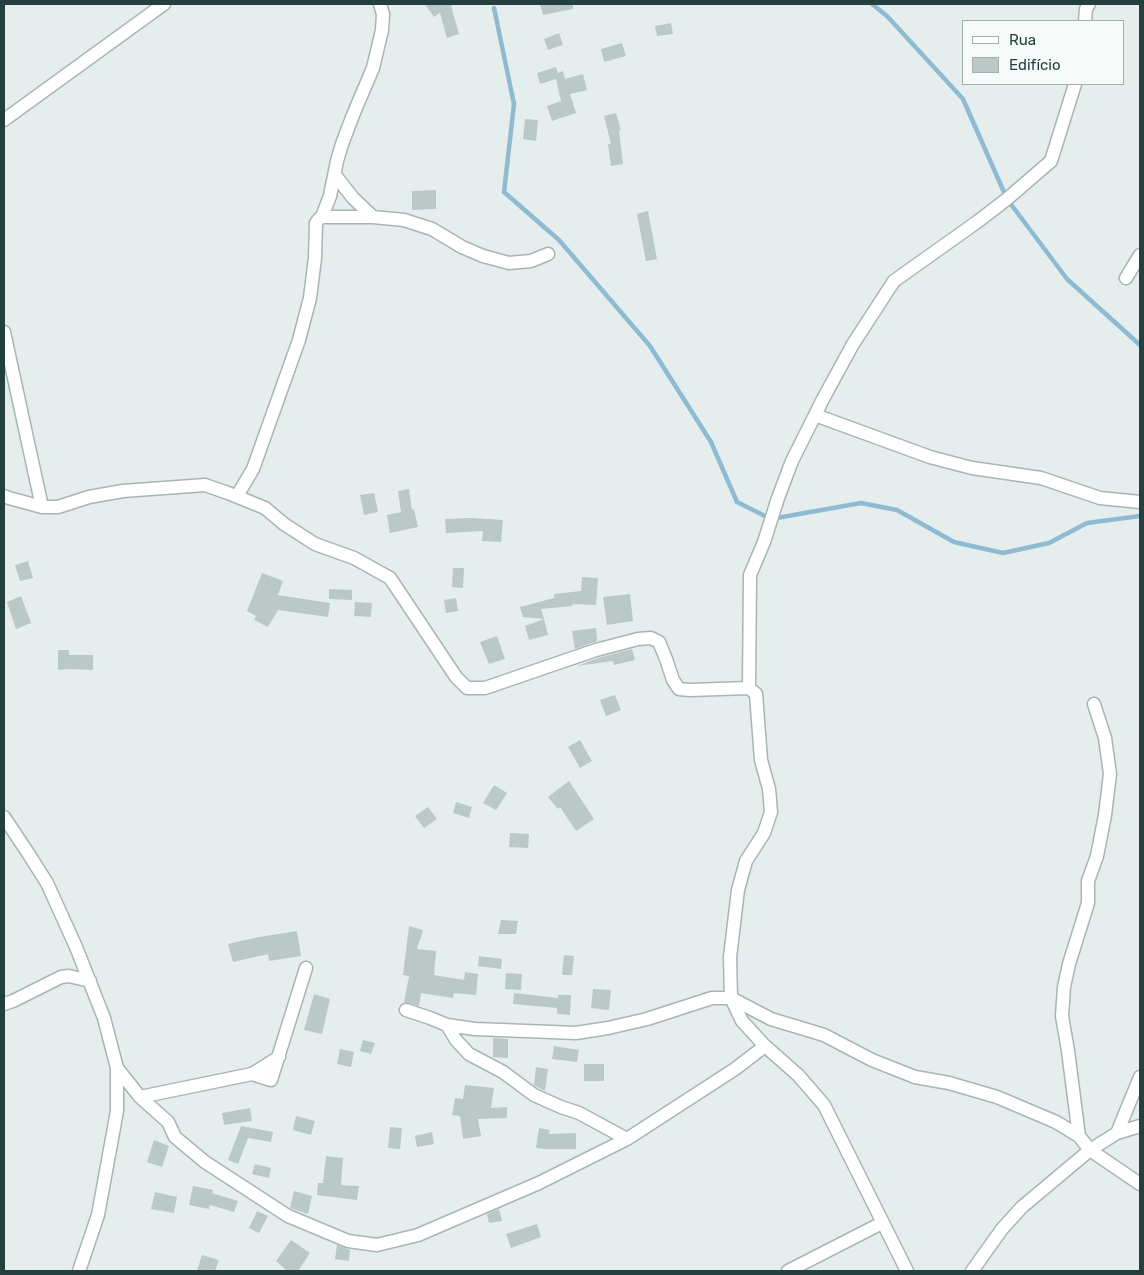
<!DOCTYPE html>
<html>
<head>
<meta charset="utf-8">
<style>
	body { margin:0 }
	#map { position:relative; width:1144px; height:1275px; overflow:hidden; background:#e5eeec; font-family:Rubik,sans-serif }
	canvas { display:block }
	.frame { position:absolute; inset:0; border:5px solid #24403e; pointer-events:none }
	.legend { position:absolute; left:962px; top:20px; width:162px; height:65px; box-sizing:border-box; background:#f6faf9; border:1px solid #a2b0ae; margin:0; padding:6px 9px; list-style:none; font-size:15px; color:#24403e }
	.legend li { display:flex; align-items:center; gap:10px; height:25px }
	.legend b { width:25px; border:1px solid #a2b0ae }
</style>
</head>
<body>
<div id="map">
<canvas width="1144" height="1275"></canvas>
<div class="frame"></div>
<ul class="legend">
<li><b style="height:6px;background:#fff"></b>Rua</li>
<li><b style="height:14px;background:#bac9c6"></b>Edifício</li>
</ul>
</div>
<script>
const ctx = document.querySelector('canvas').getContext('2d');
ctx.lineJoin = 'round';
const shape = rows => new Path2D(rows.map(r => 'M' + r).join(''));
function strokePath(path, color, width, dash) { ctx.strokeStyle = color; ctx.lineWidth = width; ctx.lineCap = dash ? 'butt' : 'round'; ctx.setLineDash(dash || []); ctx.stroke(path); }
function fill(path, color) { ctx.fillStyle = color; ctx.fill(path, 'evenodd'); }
strokePath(shape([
	[872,4,887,16,963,99,1007,199,1067,279,1140,345],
	[494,8,514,104,504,192,559,240,650,346,711,442,737,502,771,519,861,503,897,510,954,542,1003,553,1049,543,1087,523,1140,516]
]), '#8ebad2', 4.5);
fill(shape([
	[425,4,454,4,451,6,459,34,447,38,440,13,434,17],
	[540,4,573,4,573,9,543,15],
	[671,23,673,34,657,36,655,26],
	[559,33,563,45,548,50,544,39],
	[622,43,626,56,604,62,601,49],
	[556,67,558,73,563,71,565,79,583,74,587,90,570,94,576,113,552,121,547,106,561,101,556,79,540,84,537,73],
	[616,113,621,130,619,130,623,164,611,166,608,144,611,144,604,116],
	[525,119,538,120,536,141,523,139],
	[436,190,436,209,412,210,412,191],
	[648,211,657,259,646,261,637,214],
	[409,489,412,510,414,509,418,527,390,533,387,515,401,512,398,491],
	[374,493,378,512,364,515,360,495],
	[472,518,503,520,501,542,482,541,483,531,446,533,445,519],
	[28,561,33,578,20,581,15,565],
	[453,568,464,568,463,588,452,587],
	[262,573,283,581,278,595,330,603,328,617,278,610,268,627,254,620,256,616,247,611],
	[582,577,598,578,596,605,572,604,573,606,541,609,544,619,523,617,520,607,554,598,554,594,581,591],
	[329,589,352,590,352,600,329,599],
	[630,594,633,621,607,625,603,597],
	[21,596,31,623,16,629,7,602],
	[456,598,458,611,446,613,444,600],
	[355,602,372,603,371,617,354,616],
	[544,619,548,635,529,640,525,626],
	[596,628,597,641,575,649,572,631],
	[497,636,505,659,489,664,480,642],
	[632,649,635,660,614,665,613,661,577,666,598,658],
	[58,650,69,650,69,655,93,655,93,670,69,669,58,670],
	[615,695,621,710,606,716,600,700],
	[580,740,592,761,580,768,568,747],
	[569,781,594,819,576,831,560,807,558,809,548,797],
	[494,785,507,793,496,810,483,803],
	[456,802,472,807,469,818,453,813],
	[428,807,437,819,424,828,415,816],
	[510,833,529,834,528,848,509,847],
	[501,920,518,921,516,934,498,934],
	[409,926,423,930,417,949,436,951,434,975,464,980,465,972,478,974,476,995,454,993,453,998,421,993,419,1006,404,1002,409,976,403,975],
	[297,931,301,956,269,961,268,954,233,962,228,944,259,937],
	[564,955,574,956,572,975,562,975],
	[479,956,502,959,501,969,478,966],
	[506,973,522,974,521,990,505,989],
	[593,989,611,990,609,1010,591,1008],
	[514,993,558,998,558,995,571,995,570,1015,557,1014,557,1008,513,1004],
	[314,994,330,999,322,1034,304,1030],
	[493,1038,508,1039,508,1058,493,1057],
	[363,1040,375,1043,371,1054,360,1051],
	[554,1046,579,1050,577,1062,552,1059],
	[340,1049,354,1052,351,1067,337,1064],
	[584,1064,604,1064,604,1081,584,1081],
	[536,1067,548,1069,545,1091,534,1085],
	[465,1085,494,1088,491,1108,507,1107,507,1118,478,1119,481,1136,463,1139,460,1116,452,1115,455,1098,463,1099],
	[250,1108,252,1121,224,1125,222,1113],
	[296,1116,315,1121,311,1135,293,1130],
	[241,1126,273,1132,271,1142,248,1138,238,1164,228,1160],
	[390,1127,402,1128,400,1149,388,1148],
	[539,1128,550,1130,549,1134,576,1133,576,1149,543,1149,536,1148],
	[432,1132,434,1144,417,1147,415,1136],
	[154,1140,169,1146,162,1167,147,1162],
	[326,1156,343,1158,341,1185,359,1186,357,1200,317,1195,318,1183,323,1183],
	[255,1164,271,1168,269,1178,252,1174],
	[193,1186,213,1190,212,1193,238,1201,234,1212,210,1205,209,1209,189,1205],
	[294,1191,312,1196,308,1214,290,1208],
	[155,1192,177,1197,174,1213,151,1209],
	[499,1209,502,1221,489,1223,487,1214],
	[257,1211,268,1216,259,1233,249,1228],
	[537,1224,541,1237,511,1248,506,1234],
	[291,1240,310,1253,298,1271,287,1271,276,1261],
	[337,1245,350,1250,349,1261,335,1259],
	[202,1255,219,1260,215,1271,197,1271]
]), '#bac9c6');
const minor = shape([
	[1085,21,1086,9,1089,4],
	[4,120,164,4],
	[335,175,353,198,373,217],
	[322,217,373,217,404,220,432,229,462,247,483,256,509,263,531,261,548,254],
	[1126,278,1140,255],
	[4,332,42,507],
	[815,415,930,457,972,468,1041,478,1100,498,1140,502],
	[4,496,9,498,42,507,58,507,89,497,123,491,205,485,228,493,265,508,284,524,315,544,354,558,390,578,456,677,467,688,485,688,596,650,638,639,651,638,659,642,666,659,673,680,679,689,690,690,749,688,756,694,761,760,769,789,771,812,764,833,746,861,738,890,730,957,731,998,742,1021,765,1046,798,1075,824,1105,907,1271],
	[237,496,253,469,299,340,310,298,315,258,316,223,319,219,322,217,330,196,337,161,342,144,353,115,373,68,382,30,383,14,380,4],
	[749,688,750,575,764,542,778,498,792,461,823,399,853,344,894,281,977,222,1007,199,1051,161,1075,84],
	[4,817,28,853,47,883,76,947,104,1018,117,1068,117,1111,98,1215,79,1271],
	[4,1004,13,1001,61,977,69,976,90,981],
	[406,1010,430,1018,447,1025,475,1029,576,1033,608,1028,647,1019,712,998,731,998,771,1019,824,1035,872,1060,915,1077,949,1083,997,1097,1056,1122,1079,1136,1090,1150,1140,1184],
	[447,1025,456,1040,469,1054,503,1072,534,1095,561,1107,579,1113,627,1139],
	[117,1068,140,1097,168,1122,175,1137,205,1162,288,1216,348,1241,377,1245,418,1235,539,1183,627,1139,735,1069,765,1046],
	[252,1074,271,1080,306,968],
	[140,1097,252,1074,279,1057],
	[1117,1133,1140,1126],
	[1079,1136,1068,1051,1062,1016,1064,987,1069,964,1088,903,1088,881,1097,856,1105,815,1110,774,1105,738,1094,704],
	[788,1271,882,1223],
	[972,1271,1002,1229,1022,1207,1090,1150,1117,1133,1140,1077]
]);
strokePath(minor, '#a7b6b4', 15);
strokePath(minor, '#fff', 12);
</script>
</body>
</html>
